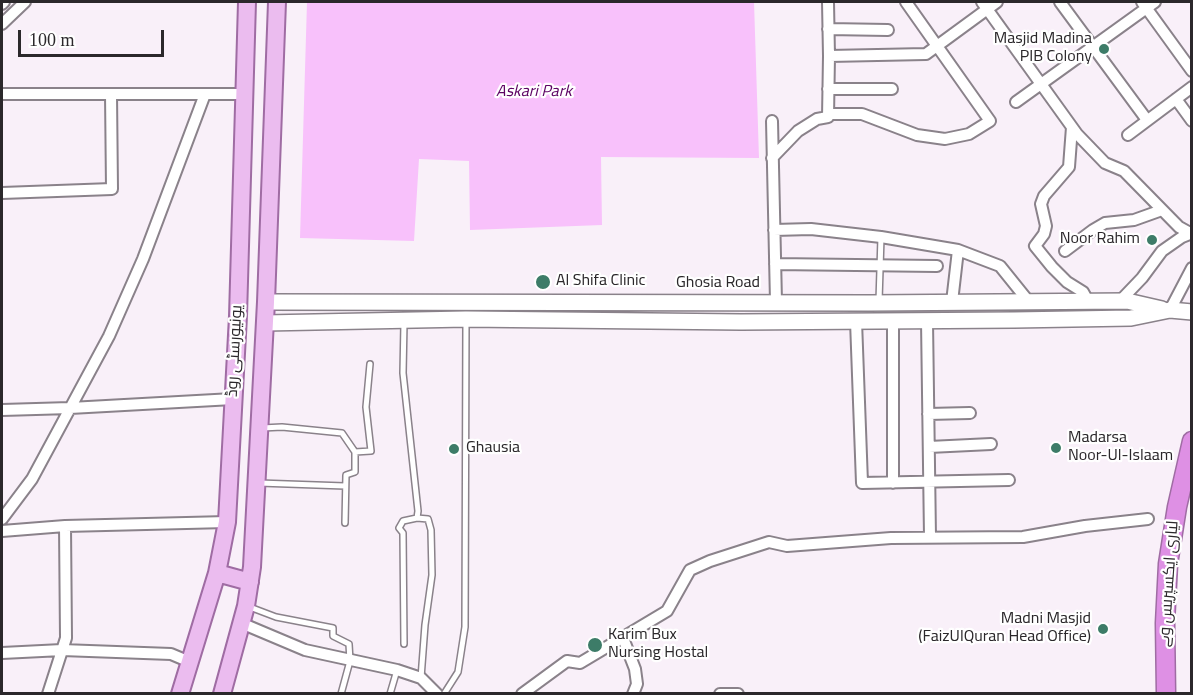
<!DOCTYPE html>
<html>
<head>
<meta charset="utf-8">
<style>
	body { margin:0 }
	#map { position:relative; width:1193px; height:695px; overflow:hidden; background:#f9f0f9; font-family:Georgia,serif }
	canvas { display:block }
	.frame { position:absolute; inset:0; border:3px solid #2b282b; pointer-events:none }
	.scale { position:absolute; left:18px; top:30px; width:146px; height:27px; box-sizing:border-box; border:3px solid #2b282b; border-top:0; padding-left:8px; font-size:18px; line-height:21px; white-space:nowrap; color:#2b282b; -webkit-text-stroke:4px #fff; paint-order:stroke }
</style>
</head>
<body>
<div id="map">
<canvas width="1193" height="695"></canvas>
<div class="frame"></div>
<div class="scale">100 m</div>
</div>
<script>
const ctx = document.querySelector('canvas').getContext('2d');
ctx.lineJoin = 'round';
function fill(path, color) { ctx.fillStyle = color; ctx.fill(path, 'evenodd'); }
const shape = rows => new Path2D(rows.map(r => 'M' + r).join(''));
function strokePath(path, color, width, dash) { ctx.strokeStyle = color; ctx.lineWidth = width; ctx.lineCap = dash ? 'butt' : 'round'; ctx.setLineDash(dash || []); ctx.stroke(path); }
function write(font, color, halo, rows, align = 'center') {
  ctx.font = font + ' Georgia,Cairo,serif'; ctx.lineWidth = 4.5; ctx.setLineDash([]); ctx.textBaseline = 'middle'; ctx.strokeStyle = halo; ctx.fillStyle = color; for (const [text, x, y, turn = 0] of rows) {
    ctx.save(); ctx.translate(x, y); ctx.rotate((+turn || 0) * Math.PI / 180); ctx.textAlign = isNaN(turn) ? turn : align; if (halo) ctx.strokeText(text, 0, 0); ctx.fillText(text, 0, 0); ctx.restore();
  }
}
fill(shape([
	[307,2,754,2,759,158,601,157,602,225,470,230,469,161,419,159,414,241,300,238]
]), '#f8c1fb');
const lane = shape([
	[879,301,881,237],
	[404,323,403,373,418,511,417,518,403,521,399,528,403,533,404,644],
	[262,428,282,427,342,433,355,452,355,472,346,475,345,523],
	[355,452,371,451,366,407,370,364],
	[259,483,345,486],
	[417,518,428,519,431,530,432,575,425,625,421,678],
	[247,606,276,617,333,628,333,636,349,644,350,661,341,694],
	[390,694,397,670],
	[444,694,458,672,465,627,466,319]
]);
const street = shape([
	[828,2,829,56],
	[982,2,1077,134,1105,163,1124,171,1179,227,1190,233],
	[1060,2,1147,120],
	[1142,2,1192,71],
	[2,4,4,2],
	[2,24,25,2],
	[828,29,888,30],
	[828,89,892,89],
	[2,94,245,94],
	[1176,99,1192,121],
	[1016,102,1155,2],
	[828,114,862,114,917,135,945,139,969,134,990,121,906,2],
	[772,121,776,302],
	[1072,127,1069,167,1044,196,1041,204,1046,226,1044,234,1035,246,1052,267,1067,282,1083,292,1088,301],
	[1128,135,1192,87],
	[772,158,798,131,817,119,828,117,829,56,926,54,997,2],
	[2,193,112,189,111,94],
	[774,230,811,229,881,237,958,250,1000,266,1029,302],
	[1065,251,1093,230,1105,223,1134,220,1162,210],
	[775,264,937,266],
	[1120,301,1142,278,1162,251,1182,237,1192,233],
	[952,302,958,250],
	[1170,310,1192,268],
	[856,321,862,483,1009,480],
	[893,321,893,483],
	[927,321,930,537],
	[2,410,70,408,233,399],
	[928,414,970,413],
	[929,447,991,444],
	[2,519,32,479,109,336,143,259,205,94],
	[2,531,65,526,227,522],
	[241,623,305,650,397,670,421,678,437,694],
	[623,638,635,669,637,684,633,694],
	[2,653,62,650,171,654,190,662],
	[48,694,66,638,65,526],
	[522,694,567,661,580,663,667,611,690,570,710,561,769,542,787,546,891,538,1023,537,1085,526,1148,519],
	[720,694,738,694]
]);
const secondary = shape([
	[266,302,869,303,1127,301,1162,309],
	[265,323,466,319,741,322,1014,320,1131,318,1170,310,1192,312]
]);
const primary = shape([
	[217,573,250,582],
	[180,694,217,573,227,522,238,316,247,2],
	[222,694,246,606,252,567,266,302,277,2]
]);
const highway = shape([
	[1166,694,1165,623,1168,564,1177,507,1192,441]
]);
strokePath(lane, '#8a828a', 8);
strokePath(street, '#8a828a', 14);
strokePath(secondary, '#8a828a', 18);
strokePath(primary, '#9f6ca3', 20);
strokePath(highway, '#9f6ca3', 21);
strokePath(lane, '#fff', 5);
strokePath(street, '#fff', 10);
strokePath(secondary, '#fff', 15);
strokePath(primary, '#ebbcef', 16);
strokePath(highway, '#de90e4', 18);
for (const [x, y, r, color] of [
	[1104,49,6,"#3d7c68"],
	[1152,240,6,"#3d7c68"],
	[543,282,8,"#3d7c68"],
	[1056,448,6,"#3d7c68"],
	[454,449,6,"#3d7c68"],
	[1103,629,6,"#3d7c68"],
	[595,645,8,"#3d7c68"]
]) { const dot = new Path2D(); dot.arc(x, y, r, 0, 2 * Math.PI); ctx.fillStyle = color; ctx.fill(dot); strokePath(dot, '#fff', 2); }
write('16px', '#2b282b', '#fff', [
	["Masjid Madina",1092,40,"right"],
	["PIB Colony",1092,58,"right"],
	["Noor Rahim",1140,240,"right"],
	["Al Shifa Clinic",556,282],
	["Madarsa",1068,439],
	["Noor-Ul-Islaam",1068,457],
	["Ghausia",466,449],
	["Madni Masjid",1091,620,"right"],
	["(FaizUlQuran Head Office)",1091,638,"right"],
	["Karim Bux",608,636],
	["Nursing Hostal",608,654]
], 'left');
write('italic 16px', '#5d0464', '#fff', [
	["Askari Park",534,93]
]);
write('16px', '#2b282b', '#fff', [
	["Ghosia Road",718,284],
	["یونیورسٹی روڈ",236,351,-87],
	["لیاری ایکسپریس وے",1170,584,-86]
]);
</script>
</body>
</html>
